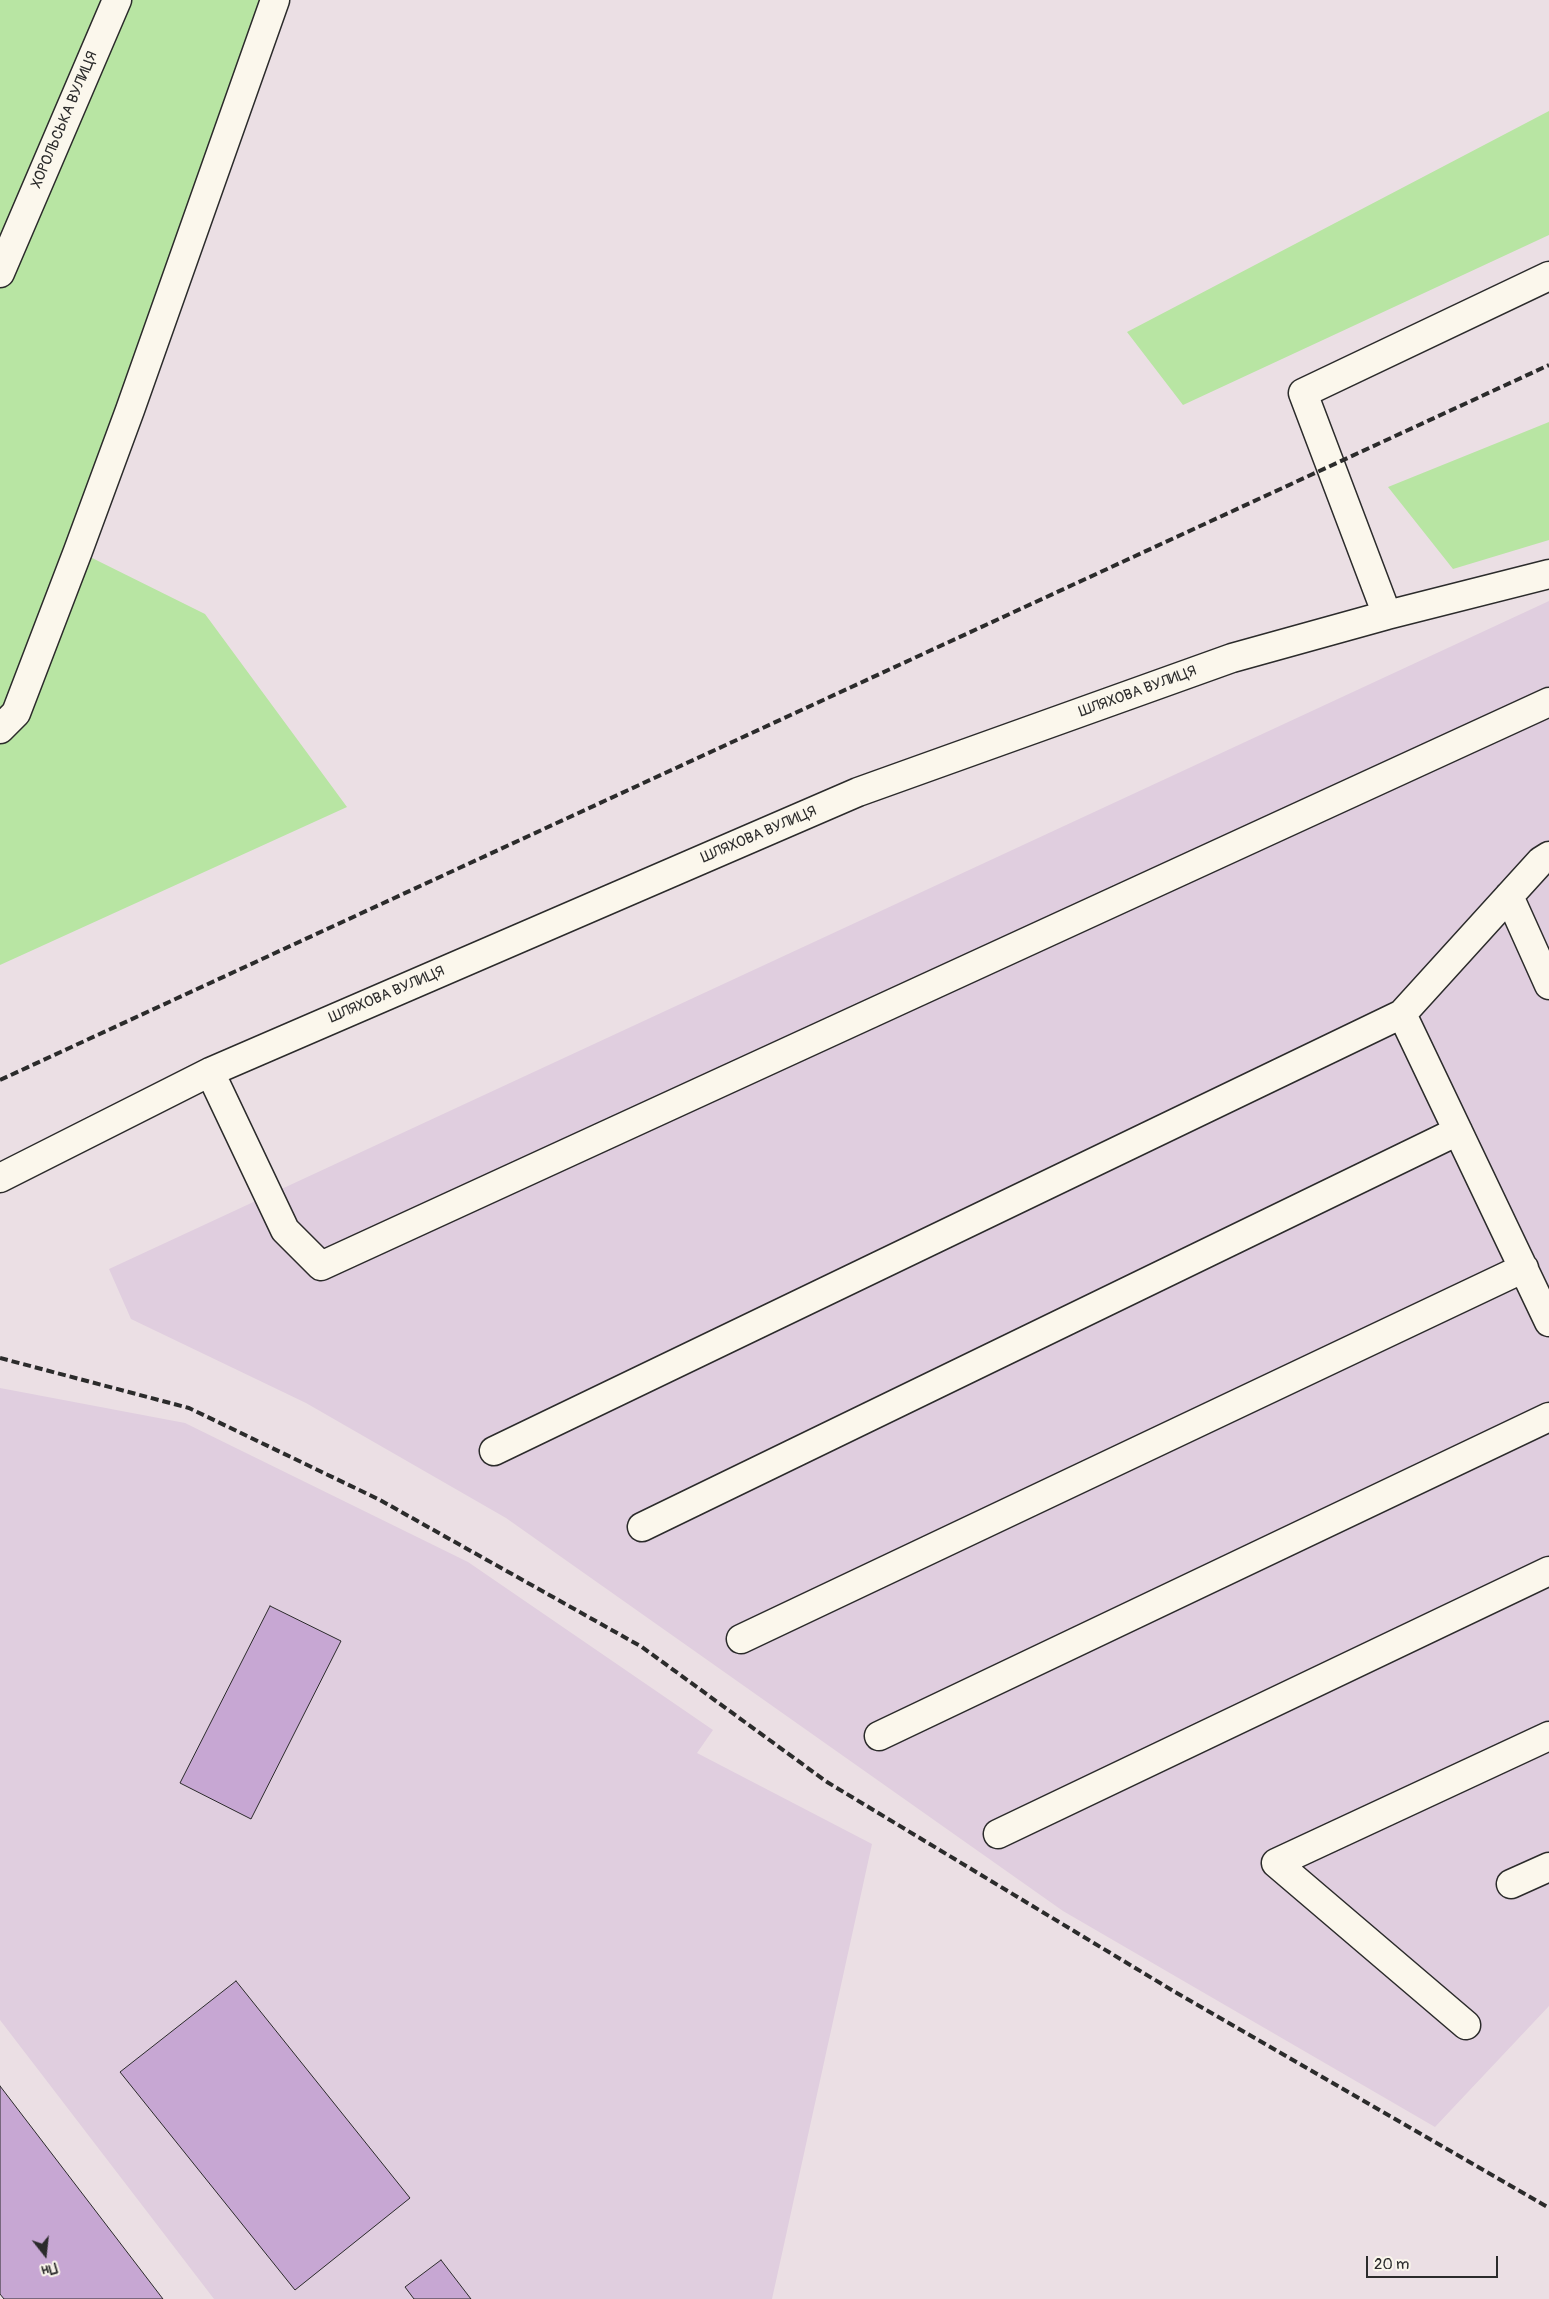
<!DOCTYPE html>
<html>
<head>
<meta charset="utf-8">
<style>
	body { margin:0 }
	#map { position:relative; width:1549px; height:2299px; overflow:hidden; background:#ebdfe4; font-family:Pangolin,sans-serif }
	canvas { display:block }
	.north { position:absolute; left:20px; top:2229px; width:50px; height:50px; -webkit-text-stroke:4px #fbf7ec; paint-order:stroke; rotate:164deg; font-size:14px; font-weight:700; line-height:20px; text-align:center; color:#2b2b2b }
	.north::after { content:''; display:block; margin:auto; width:18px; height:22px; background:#2b2b2b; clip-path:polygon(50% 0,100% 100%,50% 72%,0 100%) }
	.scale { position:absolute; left:1366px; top:2256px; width:132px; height:22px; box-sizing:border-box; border:2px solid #2b2b2b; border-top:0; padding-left:6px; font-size:15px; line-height:18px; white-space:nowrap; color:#2b2b2b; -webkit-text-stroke:4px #fbf7ec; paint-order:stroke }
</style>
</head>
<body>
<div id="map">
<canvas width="1549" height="2299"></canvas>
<div class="north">Пн</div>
<div class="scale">20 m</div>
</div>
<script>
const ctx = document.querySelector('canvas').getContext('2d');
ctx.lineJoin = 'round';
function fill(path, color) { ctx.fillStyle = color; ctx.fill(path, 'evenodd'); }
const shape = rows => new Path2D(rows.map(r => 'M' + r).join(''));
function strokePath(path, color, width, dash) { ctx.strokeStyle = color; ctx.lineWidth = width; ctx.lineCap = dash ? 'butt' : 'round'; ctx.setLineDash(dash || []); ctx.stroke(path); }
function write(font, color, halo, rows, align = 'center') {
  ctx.font = font + ' Pangolin,sans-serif'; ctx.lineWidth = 4; ctx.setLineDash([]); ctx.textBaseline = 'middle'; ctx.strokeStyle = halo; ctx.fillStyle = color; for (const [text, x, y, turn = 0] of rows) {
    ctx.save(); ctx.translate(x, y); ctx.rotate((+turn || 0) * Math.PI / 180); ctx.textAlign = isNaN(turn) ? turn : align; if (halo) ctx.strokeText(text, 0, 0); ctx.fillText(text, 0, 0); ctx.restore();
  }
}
fill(shape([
	[1549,601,1549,2006,1435,2127,1063,1911,506,1518,306,1403,131,1319,109,1269],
	[0,1388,185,1423,468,1562,713,1730,697,1753,872,1844,772,2299,214,2299,0,2020]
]), '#e0cedf');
fill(shape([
	[0,0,275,0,78,551,205,614,347,807,0,965],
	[1549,111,1549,235,1183,405,1127,332],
	[1549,422,1549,540,1453,569,1388,487]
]), '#b8e5a3');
const building = shape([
	[270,1606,341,1641,251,1819,180,1783,270,1606],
	[236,1981,410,2198,295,2290,120,2072,236,1981],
	[0,2086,163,2299,4,2299,0,2294,0,2086],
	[441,2260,471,2299,414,2299,405,2287,441,2260]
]);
fill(building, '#c7a7d3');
strokePath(building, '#2b2b2b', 1);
const minor = shape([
	[0,273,117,0],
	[1387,615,1303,393,1549,276],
	[0,729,16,713,78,551,130,410,275,0],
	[1549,856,1541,861,1402,1014,1549,1322],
	[1509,896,1549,985],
	[210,1072,285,1230,321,1266,1549,702],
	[0,1178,210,1072,858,792,1232,658,1387,615,1549,574],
	[494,1451,1402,1014],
	[642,1527,1458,1131],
	[741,1639,1524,1268],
	[879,1736,1549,1417],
	[998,1834,1549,1571],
	[1511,1884,1549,1867],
	[1466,2025,1276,1863,1549,1736]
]);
strokePath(minor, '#2b2b2b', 31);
strokePath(minor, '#fbf7ec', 28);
strokePath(shape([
	[0,1080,1549,365],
	[0,1358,189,1408,380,1500,642,1647,827,1782,1175,1992,1549,2208]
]), '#2b2b2b', 4, [8, 4]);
write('15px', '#2b2b2b', '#fbf7ec', [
	["ХОРОЛЬСЬКА ВУЛИЦЯ",65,120,-67],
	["ШЛЯХОВА ВУЛИЦЯ",1138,692,-20],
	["ШЛЯХОВА ВУЛИЦЯ",759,835,-23],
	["ШЛЯХОВА ВУЛИЦЯ",387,995,-23]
]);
</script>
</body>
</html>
